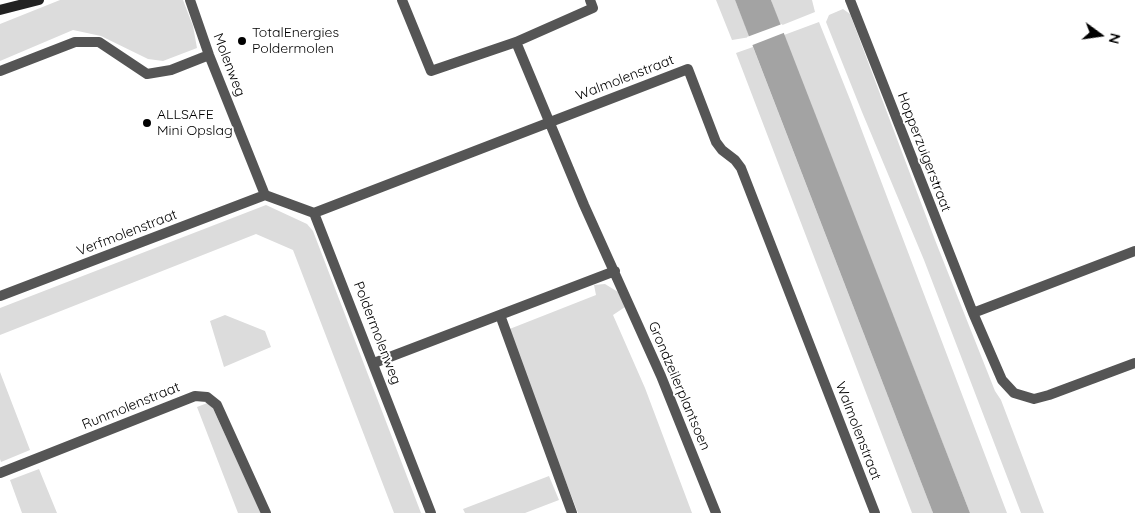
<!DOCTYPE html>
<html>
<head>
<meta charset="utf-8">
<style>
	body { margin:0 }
	#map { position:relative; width:1135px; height:513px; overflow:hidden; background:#fff; font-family:Quicksand,sans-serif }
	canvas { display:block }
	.north { position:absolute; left:1075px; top:10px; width:50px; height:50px; -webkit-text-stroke:4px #fff; paint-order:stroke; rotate:104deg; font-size:14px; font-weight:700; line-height:20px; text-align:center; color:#000 }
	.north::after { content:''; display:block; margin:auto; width:18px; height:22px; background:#000; clip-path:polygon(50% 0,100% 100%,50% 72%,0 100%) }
</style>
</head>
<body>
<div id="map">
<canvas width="1135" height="513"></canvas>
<div class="north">N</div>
</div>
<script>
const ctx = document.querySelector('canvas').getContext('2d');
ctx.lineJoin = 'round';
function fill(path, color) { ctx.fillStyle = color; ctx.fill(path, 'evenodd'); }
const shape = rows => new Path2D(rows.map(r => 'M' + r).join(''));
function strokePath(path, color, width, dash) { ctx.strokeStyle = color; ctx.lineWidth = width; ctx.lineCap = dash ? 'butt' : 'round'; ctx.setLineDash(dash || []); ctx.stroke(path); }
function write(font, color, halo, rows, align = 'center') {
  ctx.font = font + ' Quicksand,sans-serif'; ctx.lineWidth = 4; ctx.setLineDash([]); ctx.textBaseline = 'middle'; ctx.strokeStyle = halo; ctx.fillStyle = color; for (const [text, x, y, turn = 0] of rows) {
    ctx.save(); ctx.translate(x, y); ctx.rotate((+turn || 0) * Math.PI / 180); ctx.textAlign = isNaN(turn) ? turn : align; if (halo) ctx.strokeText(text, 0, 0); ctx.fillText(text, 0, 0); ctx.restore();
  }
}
fill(shape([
	[60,0,183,0,193,26,197,48,163,61,148,59,101,36,73,30,0,61,0,24],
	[716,0,735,0,750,37,732,40],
	[771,0,812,0,815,12,780,26],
	[843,9,850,14,935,240,995,391,1001,400,1044,513,1021,513,924,260,862,112,826,22,829,15],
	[819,22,851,102,1007,513,970,513,813,111,784,35],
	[753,47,933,513,912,513,736,53],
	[266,205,307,224,313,231,421,513,394,513,293,250,256,234,0,335,0,308],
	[605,284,618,292,625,307,613,315,645,388,692,513,578,513,507,330,596,295,594,285],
	[225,315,265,331,271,347,224,367,210,321],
	[0,372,30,450,1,462,0,459],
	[210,402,261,513,238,513,197,407],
	[39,469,57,513,22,513,10,480],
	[549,476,559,500,525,513,465,513,463,509]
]), '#dcdcdc');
fill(shape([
	[735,0,771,0,970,513,933,513]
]), '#a3a3a3');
fill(shape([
	[782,24,786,32,750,46,747,37]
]), '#fff');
strokePath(shape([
	[190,0,209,55,265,195],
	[402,0,431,71,516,42,593,8,590,0],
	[850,0,973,313,1002,380,1014,393,1034,399,1049,395,1135,363],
	[516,42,584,205,661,376,716,513],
	[0,71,75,42,99,42,147,74,171,70,209,55],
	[265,195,314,213,431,513],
	[314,213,688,69,716,142,722,150,735,160,741,168,875,513],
	[0,296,265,195],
	[973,313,1135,251],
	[500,315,572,513],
	[374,363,615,271],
	[0,473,195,396,207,397,217,405,266,513]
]), '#555', 10);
strokePath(shape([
	[0,10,39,0]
]), '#222', 10);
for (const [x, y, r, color] of [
	[242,41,5,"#000"],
	[147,123,5,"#000"]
]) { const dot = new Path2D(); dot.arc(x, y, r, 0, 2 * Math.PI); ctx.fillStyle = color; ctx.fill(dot); strokePath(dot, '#fff', 2); }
write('14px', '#000', '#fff', [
	["TotalEnergies",252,33],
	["Poldermolen",252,49],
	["ALLSAFE",157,115],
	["Mini Opslag",157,131]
], 'left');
write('14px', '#000', '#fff', [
	["Molenweg",229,65,69],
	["Walmolenstraat",625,78,-21],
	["Hopperzuigerstraat",924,152,69],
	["Verfmolenstraat",127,233,-21],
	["Poldermolenweg",377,333,69],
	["Grondzeilerplantsoen",679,386,67],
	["Runmolenstraat",131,406,-22],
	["Walmolenstraat",858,431,69]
]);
</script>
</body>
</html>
